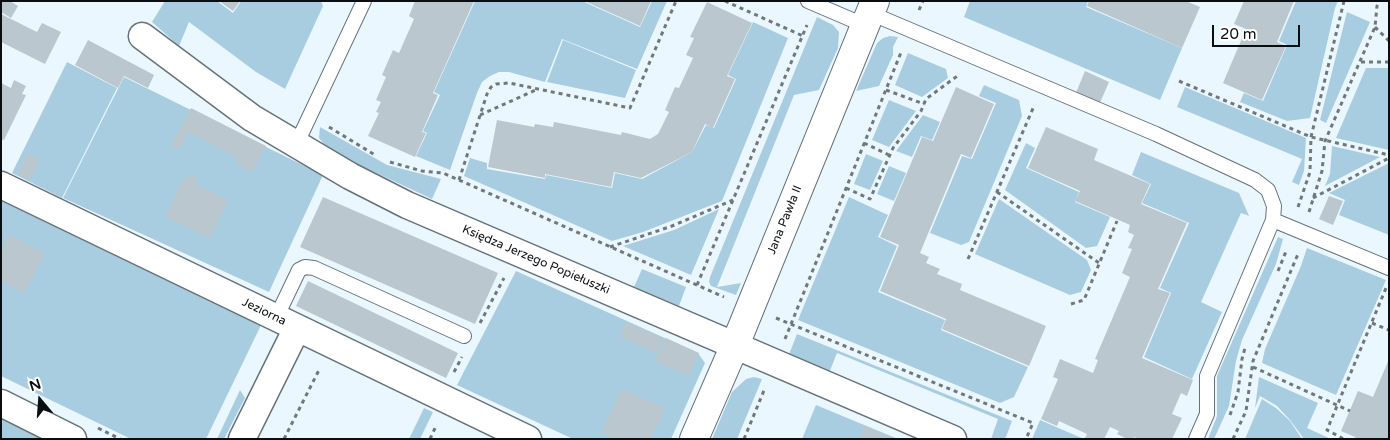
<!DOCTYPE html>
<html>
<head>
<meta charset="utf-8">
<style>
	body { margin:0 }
	#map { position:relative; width:1390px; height:440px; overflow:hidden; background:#eaf7fe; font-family:"Varela Round",sans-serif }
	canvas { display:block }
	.frame { position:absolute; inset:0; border:2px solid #0a0e11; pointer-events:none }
	.north { position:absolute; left:15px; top:375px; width:50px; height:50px; -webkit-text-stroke:4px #fff; paint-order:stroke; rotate:342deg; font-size:14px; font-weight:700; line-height:20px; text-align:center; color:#0a0e11 }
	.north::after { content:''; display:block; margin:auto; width:18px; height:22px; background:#0a0e11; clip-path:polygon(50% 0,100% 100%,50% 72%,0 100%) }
	.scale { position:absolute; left:1212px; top:25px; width:88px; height:22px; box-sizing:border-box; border:2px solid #0a0e11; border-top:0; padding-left:6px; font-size:15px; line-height:18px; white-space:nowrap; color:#0a0e11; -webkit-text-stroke:4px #fff; paint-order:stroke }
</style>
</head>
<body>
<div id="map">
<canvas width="1390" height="440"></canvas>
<div class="frame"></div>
<div class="north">N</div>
<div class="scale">20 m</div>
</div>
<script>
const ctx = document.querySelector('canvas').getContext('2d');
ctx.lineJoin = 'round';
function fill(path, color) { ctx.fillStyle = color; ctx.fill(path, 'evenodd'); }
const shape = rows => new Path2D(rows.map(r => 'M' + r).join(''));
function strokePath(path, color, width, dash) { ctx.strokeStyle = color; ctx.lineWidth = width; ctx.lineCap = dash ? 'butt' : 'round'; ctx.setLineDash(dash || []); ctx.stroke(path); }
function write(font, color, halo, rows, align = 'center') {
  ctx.font = font + ' "Varela Round",sans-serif'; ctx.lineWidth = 4; ctx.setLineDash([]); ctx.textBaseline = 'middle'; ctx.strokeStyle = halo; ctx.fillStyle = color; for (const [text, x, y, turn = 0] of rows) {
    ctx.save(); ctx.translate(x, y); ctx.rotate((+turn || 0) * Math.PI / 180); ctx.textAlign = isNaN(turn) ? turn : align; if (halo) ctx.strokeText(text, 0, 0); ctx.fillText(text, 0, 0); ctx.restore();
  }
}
fill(shape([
	[165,1,217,1,233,13,241,1,321,1,323,6,285,89,256,72,189,22,179,46,152,22],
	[475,1,582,1,640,27,652,1,667,1,637,69,562,39,545,82,509,72,499,72,490,76,482,82,477,93,450,170,416,156,427,133,423,131,440,95,434,92],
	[970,1,1088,1,1086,7,1182,48,1160,100,964,17],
	[1296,1,1338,1,1335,8,1310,118,1287,121,1240,102,1244,93,1263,101,1287,45,1279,41],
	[1347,12,1370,22,1326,123,1320,120],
	[817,17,833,25,839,32,838,48,819,90,794,95,717,287,741,283,736,295,711,286,709,282,710,277],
	[753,22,788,38,722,201,643,232,612,241,464,176,470,158,487,163,487,169,545,179,546,175,612,188,615,173,642,179,692,152,706,125,714,128,736,79,728,75],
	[890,36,898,37,893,47,893,55,879,86,856,91,877,43,883,38],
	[563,40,636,70,625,98,547,82],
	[908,53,946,69,948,78,922,97,895,85],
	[67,62,117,88,62,198,12,173],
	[1366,68,1389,68,1389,150,1336,138],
	[124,77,323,175,269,292,63,198],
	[984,85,1019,100,1022,116,969,242,961,245,930,233,962,156,972,159,996,103,979,96],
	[1185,87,1306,138,1304,171,1299,185,1292,182,1302,159,1177,107],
	[889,100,916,111,889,147,872,140],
	[923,115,940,122,932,140,921,136,912,157,896,151],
	[320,127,387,165,441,179,432,199,353,162,324,144,319,138],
	[1026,143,1035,148,1026,168,1079,192,1075,202,1110,217,1097,246,1086,248,1005,190],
	[1332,146,1380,157,1325,186,1330,174],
	[1141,152,1239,193,1249,216,1241,213,1201,302,1222,312,1192,379,1144,357,1171,293,1160,288,1189,223,1142,203,1151,184,1132,175],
	[866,154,883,161,870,190,854,184],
	[1389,163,1389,235,1339,215,1345,200,1329,193],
	[889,166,906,173,894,201,877,194],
	[1,193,263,321,206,439,131,439,1,376],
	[849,197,888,215,878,237,897,246,878,292,945,320,941,330,1028,367,1014,397,1000,403,798,320],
	[999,199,1087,260,1091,270,1081,292,1070,295,975,254],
	[719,209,691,275,623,246,674,230],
	[1278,237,1283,239,1276,264,1242,340,1236,361,1229,406,1214,439,1208,439,1217,416,1217,376],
	[1307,248,1386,280,1336,395,1262,363,1265,349,1301,266],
	[642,269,686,287,679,306,634,287],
	[516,271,698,353,705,363,671,439,573,439,457,385],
	[797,334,1012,421,1006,437,1003,439,991,439,998,419,837,353,829,373,788,357],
	[754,377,762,379,737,439,712,439,732,392,746,379],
	[1259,377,1318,403,1307,428,1331,439,1304,439,1290,420,1277,406,1260,396,1255,408],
	[240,390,245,398,224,439,217,439],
	[1262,399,1276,408,1290,421,1302,439,1245,439],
	[816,405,898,439,802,439],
	[424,408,433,412,420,439,409,439],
	[1,416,49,439,1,439],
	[1040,420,1084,439,1032,439]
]), '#a9cde0');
fill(shape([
	[1,1,10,1,18,6,11,18,1,12],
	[219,1,240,1,233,11],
	[415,1,474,1,433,93,438,95,422,132,426,133,415,157,368,136,379,113,376,112,381,102,376,100,386,77,382,75,393,50,399,53,414,19,409,16],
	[584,1,651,1,640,26],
	[1089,1,1186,1,1200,7,1182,48,1087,6],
	[1244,1,1294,1,1277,42,1286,46,1262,100,1223,83,1246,29,1234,24],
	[707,2,752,23,727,76,735,79,713,128,705,124,692,152,641,178,614,172,611,187,545,174,545,178,488,167,497,120,534,127,535,124,553,127,554,122,621,135,622,132,650,139,658,134,669,112,665,110,675,87,679,88,693,58,686,55,694,38,690,37],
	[1,14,37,32,42,23,61,32,45,64,1,42],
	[88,40,154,75,148,88,124,76,118,88,75,65],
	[1085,71,1109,82,1099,105,1075,95],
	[14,80,26,86,22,94,26,95,4,140,1,139,1,83,11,88],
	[956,87,994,104,971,158,961,154,920,253,929,257,926,263,940,269,937,274,962,284,960,290,1046,326,1029,366,942,329,946,319,880,291,899,245,880,237,922,137,933,141],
	[191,108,266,146,252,172,235,163,238,158,188,132,179,149,171,145],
	[1046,127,1098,149,1094,160,1150,184,1141,204,1187,223,1158,289,1170,293,1142,358,1193,380,1187,396,1181,393,1172,414,1182,418,1172,439,1138,439,1134,437,1133,439,1127,439,1117,434,1119,431,1110,427,1104,439,1087,439,1085,438,1087,434,1059,421,1057,426,1041,419,1058,379,1053,377,1060,359,1093,373,1098,360,1095,359,1130,277,1122,273,1132,249,1128,248,1134,235,1128,232,1130,225,1075,201,1080,191,1028,168],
	[27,153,40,159,30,180,17,174],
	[189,174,198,178,195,184,228,200,210,238,165,217,183,179,186,180],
	[1329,196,1343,201,1333,225,1319,219],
	[323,197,498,273,475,324,300,247],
	[9,235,45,253,24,293,1,281,1,250],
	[308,281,458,353,446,378,296,306],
	[626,322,664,339,657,353,620,337],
	[666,338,699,353,688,376,655,361],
	[1389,359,1389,439,1355,439,1355,437,1341,431,1358,391,1373,397],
	[621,389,665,408,651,439,617,439,602,432],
	[865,426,893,439,859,439]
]), '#bac7ce');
const lane = shape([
	[808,1,864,25],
	[870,13,1156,134,1255,180,1268,190,1274,206,1273,220,1207,376,1207,414,1196,439],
	[296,145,364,1],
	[1273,220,1389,268],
	[276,318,299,270,305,267,314,268,464,336]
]);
const street = shape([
	[142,36,252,118,350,176,407,205,953,439],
	[1,185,528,439],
	[1,403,73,439],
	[242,439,297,328]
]);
const secondary = shape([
	[694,439,735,345,875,1]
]);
strokePath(lane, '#667278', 16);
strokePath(street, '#667278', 29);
strokePath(secondary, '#667278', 30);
strokePath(shape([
	[325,1,325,2],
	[725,1,803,36],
	[919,10,923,1],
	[1375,27,1389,41],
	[1361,62,1389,62],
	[1179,81,1311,137,1389,155],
	[886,90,924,104],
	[480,115,538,89],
	[329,127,375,155],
	[864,143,889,155],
	[390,162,422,171,443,173,724,297],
	[459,180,487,94,491,87,496,84,509,83,630,108,676,1],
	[846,188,870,199,893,148,921,111,926,99,960,74],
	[997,192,1099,263],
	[1313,198,1389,158],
	[1298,207,1310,172,1311,137,1344,1],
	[1309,212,1322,171,1325,141,1375,27,1377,6,1379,1],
	[610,247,672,226,733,200],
	[968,259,1034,106],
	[1278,271,1287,249],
	[697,285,807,25],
	[1071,304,1084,300,1117,221],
	[776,318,1033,423,1026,439],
	[480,323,504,278],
	[1372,323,1389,330],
	[785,339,902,50],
	[1253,367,1350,411],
	[454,372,462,357],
	[1230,415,1238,392,1242,359,1245,348],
	[98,428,120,439],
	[284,439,319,370],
	[430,439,436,426],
	[744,439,765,388],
	[1233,439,1246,411,1253,361,1298,254],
	[1341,439,1342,438,1327,430,1386,288]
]), '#70787d', 3, [4, 4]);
strokePath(lane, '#fff', 14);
strokePath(street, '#fff', 26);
strokePath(secondary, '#fff', 28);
write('12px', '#0a0e11', '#fff', [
	["Jana Pawła II",785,220,-68],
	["Księdza Jerzego Popiełuszki",536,260,23],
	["Jeziorna",264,312,26]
]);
</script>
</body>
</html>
